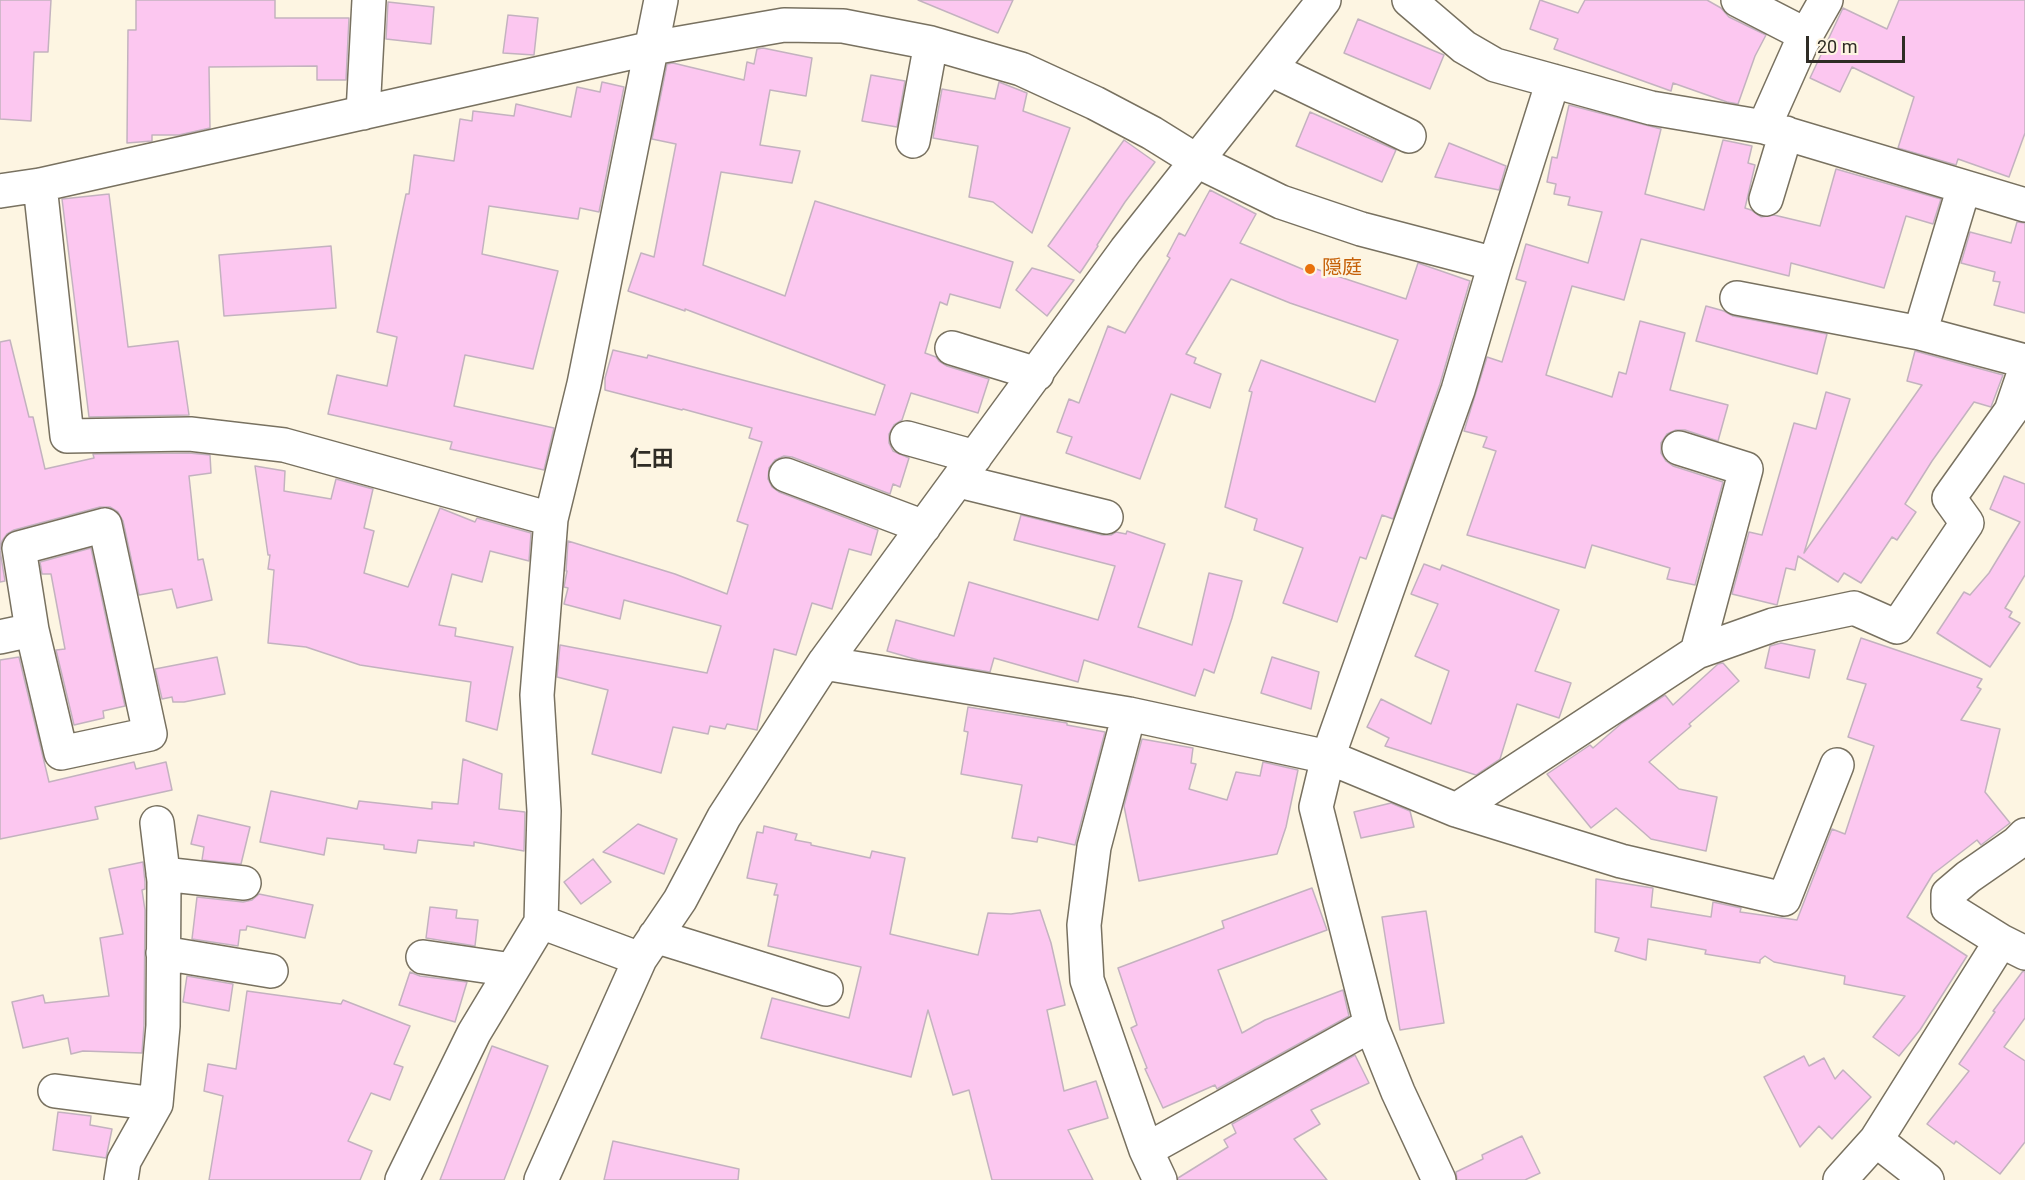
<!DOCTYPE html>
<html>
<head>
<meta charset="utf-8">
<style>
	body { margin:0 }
	#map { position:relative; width:2025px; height:1180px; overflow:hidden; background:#fdf5e2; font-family:Roboto,sans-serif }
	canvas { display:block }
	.scale { position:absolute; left:1806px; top:36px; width:99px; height:27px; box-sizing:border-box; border:3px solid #2f2c25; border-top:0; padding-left:8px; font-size:18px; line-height:21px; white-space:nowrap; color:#2f2c25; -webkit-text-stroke:4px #fdf5e2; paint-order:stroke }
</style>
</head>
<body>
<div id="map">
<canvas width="2025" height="1180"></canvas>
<div class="scale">20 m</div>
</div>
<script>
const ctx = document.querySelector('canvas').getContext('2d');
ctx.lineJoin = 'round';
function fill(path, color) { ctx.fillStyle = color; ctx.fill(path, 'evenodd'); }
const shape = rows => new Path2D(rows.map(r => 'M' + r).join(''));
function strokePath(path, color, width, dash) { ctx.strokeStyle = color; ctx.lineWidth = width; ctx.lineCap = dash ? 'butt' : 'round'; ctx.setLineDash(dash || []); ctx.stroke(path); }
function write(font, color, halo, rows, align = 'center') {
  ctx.font = font + ' Roboto,"Noto Sans JP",sans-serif'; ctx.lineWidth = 5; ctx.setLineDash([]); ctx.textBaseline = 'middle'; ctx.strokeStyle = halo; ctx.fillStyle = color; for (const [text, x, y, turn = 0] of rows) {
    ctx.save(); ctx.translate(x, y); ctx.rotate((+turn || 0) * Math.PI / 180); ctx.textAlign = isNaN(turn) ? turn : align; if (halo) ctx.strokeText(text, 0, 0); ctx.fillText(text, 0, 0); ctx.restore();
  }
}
const building = shape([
	[0,0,51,0,48,52,34,52,31,121,0,119,0,0],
	[136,0,275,0,275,18,349,18,346,80,317,80,317,66,209,67,210,128,179,135,152,135,152,141,127,143,128,30,136,30,136,0],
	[918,0,1013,0,998,33,918,0],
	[1540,0,1578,13,1585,0,1707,0,1721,8,1729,17,1766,35,1755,56,1738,104,1727,102,1673,83,1671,91,1554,49,1558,39,1530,29,1540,0],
	[1899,0,2025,0,2025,133,2009,177,1958,159,1956,165,1898,148,1914,97,1852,67,1840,92,1810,78,1843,8,1887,29,1899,0],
	[388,2,434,7,431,44,386,39,388,2],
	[508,15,538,18,534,55,503,53,508,15],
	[1358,19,1444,55,1430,89,1344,53,1358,19],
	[763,48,812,58,806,96,770,90,760,145,800,151,792,183,721,172,703,265,785,296,815,201,1013,262,1000,308,950,294,947,305,940,302,925,353,936,357,939,361,947,366,989,379,978,413,911,393,902,420,894,425,889,434,889,443,893,451,909,458,900,487,893,484,890,494,792,457,784,456,775,460,769,468,768,479,772,487,779,492,878,530,871,555,849,549,832,609,812,603,796,655,774,649,757,730,727,724,725,729,710,726,708,734,673,727,661,773,592,754,608,690,557,677,560,645,707,673,721,626,624,600,620,619,564,604,568,588,564,587,567,571,566,571,568,541,675,574,727,594,748,525,737,521,762,442,749,438,752,428,683,409,682,410,605,390,605,378,613,350,647,358,648,355,875,415,885,385,685,309,685,311,628,291,641,253,654,257,676,144,652,139,667,64,673,63,744,80,747,62,754,64,757,49,763,48],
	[871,75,905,81,897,127,862,121,871,75],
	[602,82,624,87,599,212,580,208,578,219,489,206,482,254,558,271,533,369,465,355,454,406,554,428,544,470,450,449,452,442,328,414,337,375,387,386,397,337,377,332,406,194,409,194,414,155,454,161,460,119,472,121,473,111,514,116,516,104,571,117,577,87,600,92,602,82],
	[999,82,1027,93,1023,111,1070,128,1032,233,993,202,969,197,978,146,933,138,942,89,995,99,999,82],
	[1569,105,1661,129,1645,194,1704,210,1723,140,1752,146,1748,163,1755,165,1745,208,1751,210,1761,217,1774,215,1820,226,1836,169,1941,199,1933,224,1906,216,1884,288,1791,263,1789,276,1641,239,1624,300,1572,286,1546,375,1612,397,1619,372,1626,374,1640,321,1685,333,1670,390,1728,405,1718,441,1685,430,1676,430,1667,434,1661,443,1661,453,1666,461,1673,466,1723,482,1695,585,1667,579,1670,568,1592,545,1585,568,1467,535,1496,451,1483,447,1487,437,1464,431,1487,357,1502,362,1526,282,1516,279,1526,244,1588,263,1602,212,1568,205,1570,197,1554,194,1556,184,1547,182,1552,157,1557,158,1569,105],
	[1310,112,1396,150,1382,182,1296,146,1310,112],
	[1124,140,1155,162,1125,202,1097,245,1098,246,1080,273,1048,246,1124,140],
	[1449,143,1506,166,1499,190,1435,177,1449,143],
	[1210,190,1256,214,1240,243,1314,274,1316,269,1406,299,1418,263,1470,281,1440,384,1393,519,1382,515,1366,559,1360,557,1337,622,1283,603,1303,548,1254,530,1257,519,1225,507,1252,392,1249,391,1261,360,1375,402,1398,340,1290,303,1231,279,1186,354,1196,358,1194,363,1221,374,1210,408,1171,394,1140,479,1066,453,1072,437,1057,432,1069,399,1079,403,1108,326,1125,333,1170,258,1167,256,1179,233,1185,236,1210,190],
	[109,194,128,347,178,341,189,415,89,417,62,199,109,194],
	[2017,222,2025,223,2025,313,1994,305,2000,282,1993,281,1995,272,1961,263,1970,232,2011,243,2017,222],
	[331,246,336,308,224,316,219,255,331,246],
	[1032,268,1074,280,1047,316,1016,290,1032,268],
	[1706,306,1724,311,1733,316,1827,334,1817,374,1696,341,1706,306],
	[10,340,29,417,33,417,45,469,94,458,93,454,189,453,210,455,211,473,189,476,198,560,203,559,212,600,177,608,172,589,139,595,123,521,118,512,110,507,100,507,14,530,7,534,2,541,0,550,5,581,0,582,0,342,10,340],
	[1915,351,2003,375,1991,407,1974,402,1932,461,1905,504,1916,512,1897,540,1892,537,1861,583,1844,573,1838,582,1798,556,1795,570,1786,568,1777,605,1732,594,1749,532,1762,535,1794,423,1816,429,1826,392,1850,399,1804,553,1922,385,1907,381,1915,351],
	[255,466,285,471,284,491,331,499,336,479,373,489,364,528,374,531,364,573,408,587,440,508,475,522,477,518,531,533,529,561,490,551,482,582,452,574,439,625,456,628,455,636,513,647,497,730,466,721,471,682,360,665,306,647,268,643,274,570,268,569,270,555,268,555,255,466],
	[2004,476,2025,484,2025,575,2005,608,2012,612,2009,617,2020,623,1990,667,1937,633,1964,592,1970,595,1989,573,2020,522,1990,509,2004,476],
	[1021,515,1102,535,1111,535,1116,532,1126,534,1127,531,1165,544,1138,627,1192,645,1209,573,1242,581,1232,618,1214,673,1204,669,1195,696,1084,660,1078,682,994,658,990,672,918,660,887,651,896,620,954,636,969,582,1098,620,1115,566,1014,540,1021,515],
	[91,548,125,706,103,711,104,718,74,725,56,650,65,649,51,574,42,574,40,562,91,548],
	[1424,564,1440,570,1442,565,1559,610,1535,671,1571,683,1559,718,1517,704,1500,759,1476,775,1385,746,1389,738,1367,727,1381,699,1431,724,1449,671,1415,656,1438,604,1411,594,1424,564],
	[1861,638,1982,679,1977,687,1981,689,1961,720,2000,729,1985,792,2010,823,1981,845,1977,840,1933,874,1907,917,1967,956,1920,1030,1899,1056,1873,1037,1905,996,1844,984,1845,976,1774,962,1765,956,1760,960,1760,963,1705,954,1706,950,1648,939,1646,960,1615,951,1619,938,1595,932,1596,879,1653,888,1651,907,1711,917,1713,902,1741,908,1740,912,1797,920,1832,829,1845,834,1874,746,1848,737,1866,684,1847,679,1861,638],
	[1781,643,1815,650,1809,678,1765,668,1770,646,1781,643],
	[19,657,49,782,134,762,136,769,166,762,172,790,95,807,98,819,0,839,0,660,19,657],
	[217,657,225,694,184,702,173,702,172,697,162,699,155,669,217,657],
	[1272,657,1319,672,1311,709,1261,693,1272,657],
	[1723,663,1739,681,1689,724,1691,726,1649,762,1679,789,1717,797,1706,851,1651,839,1616,808,1591,828,1547,774,1590,745,1593,748,1622,723,1665,695,1673,705,1718,664,1723,663],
	[968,707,1067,723,1067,725,1105,732,1075,845,1038,837,1037,842,1012,838,1022,785,961,774,968,732,964,731,968,707],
	[1142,739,1193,748,1191,763,1196,764,1189,789,1227,800,1236,772,1260,776,1263,762,1298,770,1286,827,1277,854,1139,881,1124,806,1142,739],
	[463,759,502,774,499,809,525,812,524,851,474,842,474,846,418,840,416,853,384,849,384,845,327,838,324,855,260,842,271,791,357,809,359,801,432,809,432,802,458,804,463,759],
	[1391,803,1410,811,1414,827,1361,838,1354,812,1391,803],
	[198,815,250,827,241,864,202,860,204,847,191,844,198,815],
	[638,824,677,839,664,874,603,852,638,824],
	[764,826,797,834,795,840,811,843,811,845,870,858,872,851,905,858,890,934,978,955,988,913,1011,914,1040,910,1051,943,1065,1005,1047,1010,1064,1091,1096,1081,1108,1118,1068,1130,1093,1180,992,1180,969,1090,953,1095,928,1010,911,1077,761,1038,772,998,849,1018,861,967,768,946,778,895,774,895,777,884,747,878,757,832,763,833,764,826],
	[593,859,611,882,581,904,564,882,593,859],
	[143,862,145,882,145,889,142,890,145,910,144,1025,142,1053,83,1051,71,1054,68,1038,23,1048,12,1002,43,995,45,1003,109,996,100,938,123,934,109,869,143,862],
	[1312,888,1327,930,1218,970,1242,1033,1265,1020,1343,990,1349,1016,1217,1089,1215,1085,1163,1108,1145,1069,1147,1068,1131,1028,1137,1025,1118,968,1224,928,1222,921,1312,888],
	[259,894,313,905,305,938,247,926,246,930,240,930,238,946,192,939,197,897,243,902,252,900,259,894],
	[430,907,457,910,456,918,478,920,475,946,426,938,430,907],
	[1426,911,1444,1023,1400,1030,1382,917,1426,911],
	[2023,971,2025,972,2025,1018,2004,1047,2025,1061,2025,1142,2000,1174,1956,1141,1954,1144,1927,1124,1969,1071,1959,1064,1995,1012,1993,1011,2023,971],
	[410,972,420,976,467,982,455,1022,399,1005,410,972],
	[187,976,233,984,229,1011,183,1002,187,976],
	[247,991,341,1004,343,1000,410,1026,394,1064,403,1067,390,1100,371,1093,348,1141,372,1151,360,1180,209,1180,223,1096,204,1091,208,1064,236,1069,247,991],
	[492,1046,548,1066,532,1108,504,1180,440,1180,492,1046],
	[1355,1055,1369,1083,1311,1110,1320,1124,1294,1139,1327,1180,1178,1180,1178,1178,1228,1147,1224,1140,1236,1133,1232,1124,1355,1055],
	[1804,1056,1809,1066,1824,1058,1835,1079,1843,1070,1871,1097,1832,1139,1819,1126,1800,1147,1764,1077,1804,1056],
	[58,1112,91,1116,90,1125,112,1129,106,1158,53,1150,58,1112],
	[1522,1136,1540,1173,1525,1180,1457,1180,1456,1172,1483,1159,1482,1155,1522,1136],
	[613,1141,739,1169,738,1180,604,1180,613,1141]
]);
fill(building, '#fcc7f0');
strokePath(building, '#c3b2bf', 1.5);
const street = shape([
	[1409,0,1464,47,1495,65,1651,108,1764,127,2025,205],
	[1738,0,1806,35],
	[1270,69,1409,136],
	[363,113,369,0],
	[1764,127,1801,44,1826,0],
	[913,141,931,43],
	[40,185,67,436,190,434,284,445,551,519],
	[0,191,40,185,652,48,784,25,843,26,931,43,1021,69,1095,103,1152,133,1197,161,1281,202,1361,229,1495,264],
	[1766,199,1786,133],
	[1737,298,1920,333,2025,361],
	[1920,333,1964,187],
	[952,348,1037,374],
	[907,438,975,457],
	[1679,448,1746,469,1697,652],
	[786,475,924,527],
	[959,481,1106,517],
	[105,525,150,734,61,753,32,630,19,548,105,525],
	[0,637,32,630],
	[824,663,1129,714,1328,757,1456,810,1621,861,1784,899,1837,765],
	[1129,714,1094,847,1084,925,1087,980,1146,1150,1160,1180],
	[1456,810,1697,652,1773,625,1854,608,1897,627,1967,523,1949,498,2011,411,2025,370],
	[163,874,244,883],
	[541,922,640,959],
	[655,936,826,989],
	[2001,941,1948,908,1948,894,1968,877,2017,843,2025,835],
	[163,953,271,971],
	[423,957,512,970],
	[55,1091,156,1104],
	[1876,1140,1927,1180],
	[1146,1150,1371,1025],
	[121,1180,124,1161,156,1104,163,1026,164,881,157,823],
	[402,1180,474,1033,541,922,544,811,537,695,551,519,584,384,661,0],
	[541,1180,640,959,680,900,724,817,824,663,1126,250,1324,0],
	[1439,1180,1398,1092,1371,1025,1316,807,1328,757,1458,390,1495,264,1553,81],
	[1840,1180,1876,1140,2001,941,2025,953]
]);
strokePath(street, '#787160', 36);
strokePath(street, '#fff', 33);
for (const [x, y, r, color] of [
	[1310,269,6,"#e8710a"]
]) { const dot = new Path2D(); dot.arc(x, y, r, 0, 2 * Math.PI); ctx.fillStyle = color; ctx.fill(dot); strokePath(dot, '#fdf5e2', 2); }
write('20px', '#c56008', '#fdf5e2', [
	["隠庭",1322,269]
], 'left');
write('bold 22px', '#2f2c25', '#fdf5e2', [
	["仁田",652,460]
]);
</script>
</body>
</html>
